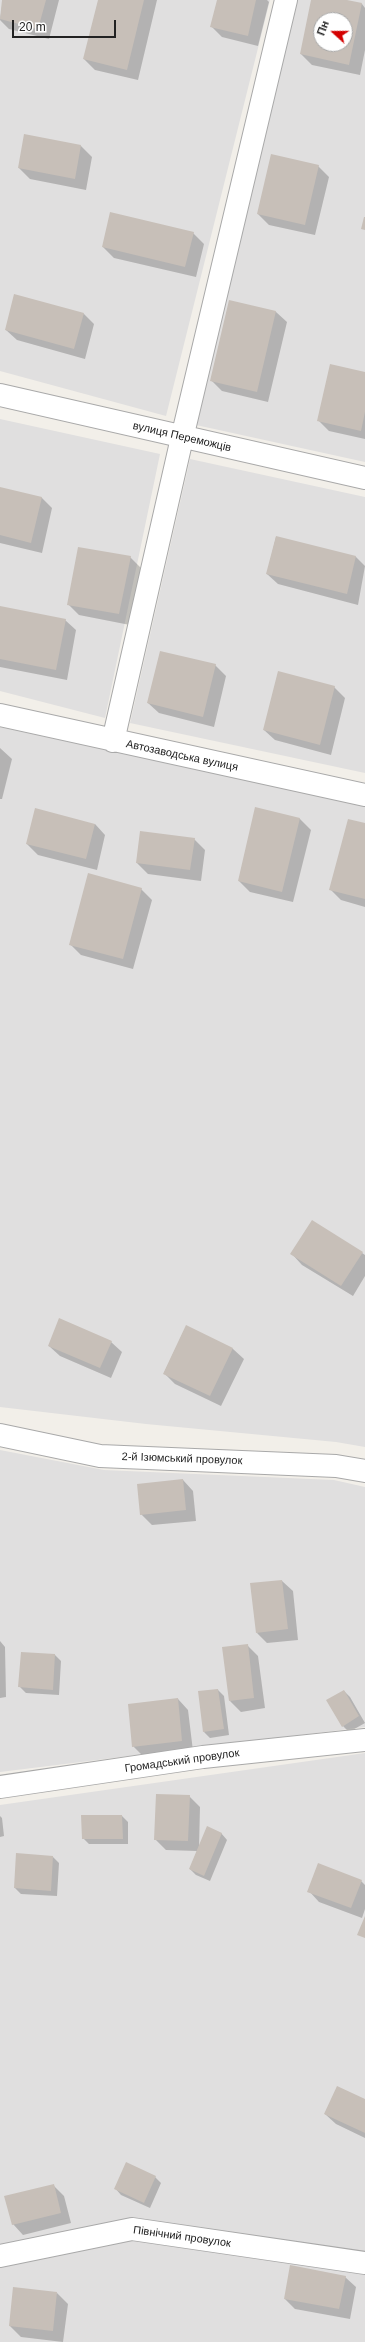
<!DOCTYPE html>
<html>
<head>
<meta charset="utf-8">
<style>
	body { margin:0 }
	#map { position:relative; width:365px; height:2342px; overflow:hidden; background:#f2efe9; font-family:Arial,sans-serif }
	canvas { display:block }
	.north { position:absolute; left:313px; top:12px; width:40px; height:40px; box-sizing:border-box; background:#fff; border:1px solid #a7a7a7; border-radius:50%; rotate:291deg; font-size:11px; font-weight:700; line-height:16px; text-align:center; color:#222 }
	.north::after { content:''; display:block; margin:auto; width:14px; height:18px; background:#d40000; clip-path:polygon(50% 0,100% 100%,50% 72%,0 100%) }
	.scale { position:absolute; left:12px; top:20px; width:104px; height:18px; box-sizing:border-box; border:2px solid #222; border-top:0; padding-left:5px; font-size:12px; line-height:14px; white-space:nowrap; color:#222; -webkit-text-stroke:3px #fff; paint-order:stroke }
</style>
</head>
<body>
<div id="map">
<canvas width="365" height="2342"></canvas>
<div class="north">Пн</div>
<div class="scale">20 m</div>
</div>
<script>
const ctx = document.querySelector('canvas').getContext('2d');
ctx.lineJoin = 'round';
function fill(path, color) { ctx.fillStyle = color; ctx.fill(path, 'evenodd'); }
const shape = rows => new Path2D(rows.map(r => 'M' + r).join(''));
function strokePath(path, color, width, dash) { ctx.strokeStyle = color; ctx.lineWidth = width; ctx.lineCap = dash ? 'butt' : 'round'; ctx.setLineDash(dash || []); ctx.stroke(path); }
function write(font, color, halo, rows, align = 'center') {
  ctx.font = font + ' Arial,sans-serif'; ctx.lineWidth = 3.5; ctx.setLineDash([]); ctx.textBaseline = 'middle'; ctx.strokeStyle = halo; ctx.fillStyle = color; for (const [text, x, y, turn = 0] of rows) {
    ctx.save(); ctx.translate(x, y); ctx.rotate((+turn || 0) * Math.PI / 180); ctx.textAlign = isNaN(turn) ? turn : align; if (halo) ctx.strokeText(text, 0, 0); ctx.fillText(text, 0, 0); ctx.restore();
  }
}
fill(shape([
	[0,0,270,0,166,416,0,371],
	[296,0,365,0,365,462,196,425],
	[321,20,345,20,345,44,321,44],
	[0,419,160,454,105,718,0,691],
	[190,459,365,497,365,773,130,723],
	[0,727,365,805,365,1447,336,1442,146,1424,0,1407],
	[0,1450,104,1470,334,1480,365,1487,365,1727,0,1772],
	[365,1753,365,2342,0,2342,0,1805]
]), '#e0dfdf');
fill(shape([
	[3,0,59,0,49,39,9,29,0,20],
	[99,0,157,0,138,80,95,70,84,59],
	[218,0,267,0,269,2,258,46,222,37,211,26],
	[312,0,342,0,362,4,365,8,365,50,360,75,312,65,301,54],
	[321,20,345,20,345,44,321,44],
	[25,135,81,146,92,157,86,190,30,179,19,168],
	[318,166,329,177,315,235,269,225,258,214],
	[193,233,204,244,196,277,114,258,103,247],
	[230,301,276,312,287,322,268,402,222,391,211,380],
	[84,314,94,324,85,359,17,340,6,330],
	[365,373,365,439,329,431,319,421],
	[0,488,42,498,52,508,42,553,0,543],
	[276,537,356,557,365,566,358,605,278,584,267,574],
	[130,557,141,568,130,625,79,615,68,604],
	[0,607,65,620,76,630,67,680,0,667],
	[215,665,226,676,214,727,159,713,148,703],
	[334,687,345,698,331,755,275,740,264,730],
	[0,748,12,759,2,799,0,799],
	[256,809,300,819,311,830,293,902,250,892,239,881],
	[95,824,105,835,97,870,38,855,27,844],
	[365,824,365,907,341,900,331,890],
	[194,839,205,850,201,881,148,874,137,863],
	[141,889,152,900,133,969,81,955,70,944],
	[362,1253,365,1255,365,1276,353,1296,302,1265,292,1254],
	[186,1327,233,1349,244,1359,221,1406,175,1384,164,1373],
	[111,1342,122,1352,111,1378,60,1356,49,1346],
	[183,1480,193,1491,196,1521,152,1525,141,1514],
	[282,1581,293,1591,298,1640,267,1643,257,1633],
	[0,1641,5,1647,6,1697,0,1698],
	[247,1645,258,1656,265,1708,241,1712,230,1701],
	[22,1653,55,1655,61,1661,59,1695,26,1693,20,1687],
	[218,1690,224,1696,229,1735,210,1738,204,1732],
	[344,1691,350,1697,365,1723,349,1732,343,1726],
	[178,1699,188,1710,193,1751,144,1757,133,1746],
	[189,1796,200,1807,199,1848,221,1833,227,1840,210,1881,196,1875,190,1869,197,1851,166,1850,155,1839],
	[0,1816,2,1818,4,1836,0,1837],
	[122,1816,128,1822,128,1844,89,1844,83,1838],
	[53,1857,59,1863,57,1896,21,1894,15,1888],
	[361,1881,365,1885,365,1909,362,1918,319,1902,309,1891],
	[365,2100,365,2138,336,2124,325,2114],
	[155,2177,161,2183,150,2208,121,2195,115,2188],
	[53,2185,64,2196,71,2223,23,2235,13,2224],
	[345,2277,356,2287,350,2319,295,2309,285,2299],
	[57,2293,68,2304,63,2342,21,2337,10,2326]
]), '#0003');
fill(shape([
	[2,0,46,0,38,29,0,19],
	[98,0,144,0,127,70,83,59],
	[217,0,256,0,248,36,210,27],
	[311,0,347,0,362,3,349,65,300,54],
	[321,20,345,20,345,44,321,44],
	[24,134,81,145,75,179,18,168],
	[271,154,319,165,305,225,257,214],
	[110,212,194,232,185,267,102,247],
	[364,217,365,217,365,230,361,229],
	[14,294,84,313,74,349,5,330],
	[229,300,276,311,257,392,210,381],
	[330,364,365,372,365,412,361,431,317,421],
	[0,487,42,497,31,543,0,535],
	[276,536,356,556,347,594,266,574],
	[78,547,131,556,119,614,67,605],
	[0,606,66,619,56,670,0,659],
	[160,651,216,664,203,717,147,703],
	[278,671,335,686,320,745,263,730],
	[255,807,300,818,282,892,238,881],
	[35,808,95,824,86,859,26,844],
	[348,819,365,823,365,899,329,890],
	[140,831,195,838,190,870,136,863],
	[88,873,142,888,123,959,69,945],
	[312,1220,363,1252,341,1286,290,1254],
	[59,1318,112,1341,100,1368,48,1346],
	[186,1325,233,1348,210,1396,163,1374],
	[183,1479,186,1510,140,1515,137,1484],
	[282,1580,288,1629,256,1633,250,1583],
	[248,1644,254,1698,229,1701,222,1647],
	[21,1652,55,1654,53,1690,18,1687],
	[218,1689,224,1729,203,1732,198,1691],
	[344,1690,359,1716,342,1727,326,1700],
	[178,1698,182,1741,132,1747,128,1704],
	[156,1794,190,1795,188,1841,154,1840],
	[81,1815,122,1815,123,1839,82,1839],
	[207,1826,222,1833,204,1876,189,1869],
	[16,1853,53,1856,51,1891,14,1888],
	[318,1863,362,1880,351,1908,307,1892],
	[365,1916,365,1938,357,1935],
	[337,2086,365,2099,365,2133,324,2114],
	[126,2162,156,2176,144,2203,114,2189],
	[54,2184,61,2213,12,2225,4,2196],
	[290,2265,346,2276,339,2309,284,2299],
	[13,2287,57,2292,53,2331,9,2326]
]), '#c7bfb8');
const minor = shape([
	[0,395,365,478],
	[0,715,365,795],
	[113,741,182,438,286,0],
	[0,1435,100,1456,336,1466,365,1471],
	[0,1787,203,1757,365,1740],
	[0,2256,132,2229,365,2263]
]);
strokePath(minor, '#a9a9a9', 24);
strokePath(minor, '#fff', 22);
write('11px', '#222', '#fff', [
	["вулиця Переможців",182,437,13],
	["Автозаводська вулиця",182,756,12],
	["2-й Ізюмський провулок",182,1459,2],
	["Громадський провулок",182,1761,-8],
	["Північний провулок",182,2237,8]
]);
</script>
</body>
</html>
